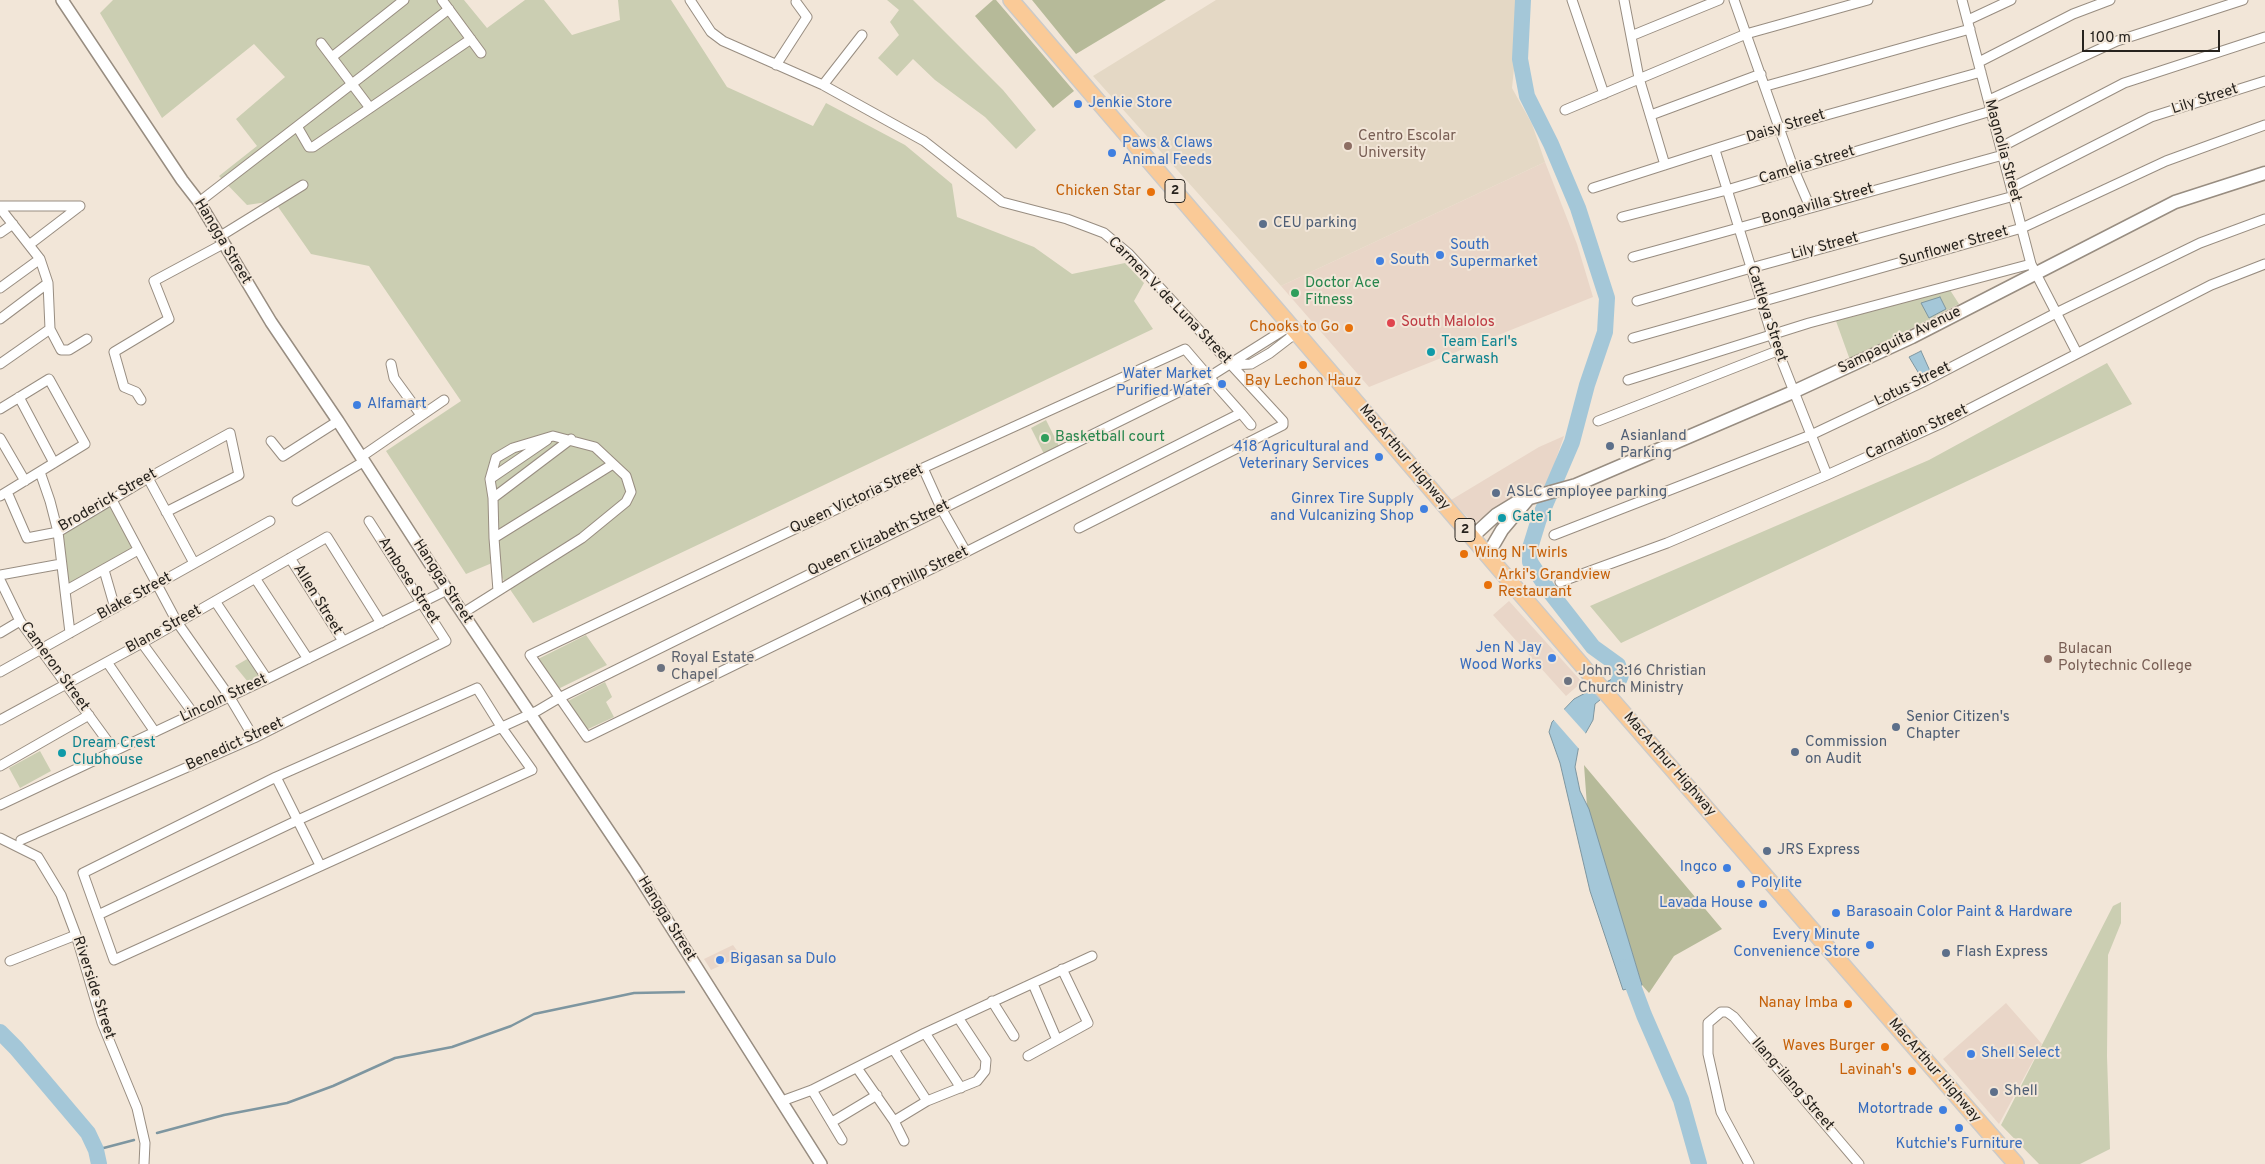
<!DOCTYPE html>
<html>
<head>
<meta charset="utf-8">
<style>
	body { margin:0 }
	#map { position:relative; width:2265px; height:1164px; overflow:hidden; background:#f2e6d8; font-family:Overpass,sans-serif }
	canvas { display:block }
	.scale { position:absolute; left:2082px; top:30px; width:138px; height:22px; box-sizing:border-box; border:2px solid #27231e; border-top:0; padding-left:6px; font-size:15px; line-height:18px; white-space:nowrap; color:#27231e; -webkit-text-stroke:4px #f2e6d8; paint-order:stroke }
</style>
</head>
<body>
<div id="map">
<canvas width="2265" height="1164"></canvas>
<div class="scale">100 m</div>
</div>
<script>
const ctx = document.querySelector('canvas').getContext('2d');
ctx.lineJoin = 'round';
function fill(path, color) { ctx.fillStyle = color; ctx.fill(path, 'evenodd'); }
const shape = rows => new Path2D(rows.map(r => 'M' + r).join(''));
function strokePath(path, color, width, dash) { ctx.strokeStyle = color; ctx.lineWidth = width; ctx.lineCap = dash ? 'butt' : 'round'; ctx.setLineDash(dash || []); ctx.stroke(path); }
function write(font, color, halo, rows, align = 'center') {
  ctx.font = font + ' Overpass,sans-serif'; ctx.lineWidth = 4; ctx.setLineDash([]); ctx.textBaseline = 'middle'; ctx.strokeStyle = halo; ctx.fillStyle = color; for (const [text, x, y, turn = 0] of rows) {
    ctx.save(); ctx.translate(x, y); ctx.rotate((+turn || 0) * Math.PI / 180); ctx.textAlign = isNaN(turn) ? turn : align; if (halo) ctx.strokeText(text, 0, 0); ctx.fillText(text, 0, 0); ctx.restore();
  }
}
fill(shape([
	[1545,162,1577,244,1593,297,1369,387,1281,286],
	[1564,436,1546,488,1527,494,1473,523,1451,500,1539,447],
	[1509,601,1582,682,1566,696,1493,615],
	[733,945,741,956,711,970,704,959],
	[2006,1003,2042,1044,1999,1124,1943,1059]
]), '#e9d6c8');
fill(shape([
	[1216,0,1521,0,1512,88,1532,124,1545,162,1281,286,1093,76]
]), '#e4d8c5');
fill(shape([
	[113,0,464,0,487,28,525,0,544,0,572,35,620,20,618,0,671,0,727,87,813,126,826,103,905,145,952,184,957,217,1034,247,1072,274,1125,263,1144,283,1134,301,1153,329,533,623,492,563,466,574,386,451,461,401,369,266,311,254,274,201,247,205,219,176,257,146,236,119,285,77,254,44,162,118,100,13],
	[887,0,913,0,1003,90,1036,130,1016,149,985,117,935,80,913,59,897,76,878,58,899,35,890,22,899,10],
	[1950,290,1959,304,1850,360,1836,321],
	[2107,363,2132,404,1621,643,1590,606,1929,460],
	[1046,420,1060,448,1045,456,1031,428],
	[110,505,133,549,67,586,62,535],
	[586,635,607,665,556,690,538,659],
	[249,658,261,676,248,682,235,666],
	[605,682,612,697,606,702,614,717,586,730,566,702],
	[40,751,51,771,20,788,9,768],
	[2121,902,2121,923,2108,955,2107,1056,2110,1149,2080,1164,2039,1164,2001,1125,2113,906]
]), '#cbceb2');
fill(shape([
	[993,0,996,0,1074,91,1053,108,975,16],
	[1032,0,1166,0,1076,54],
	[1584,765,1722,929,1674,956,1649,993,1642,985,1587,806]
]), '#b6ba99');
const water = shape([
	[1940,297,1946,309,1929,318,1921,303,1940,297],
	[1921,351,1930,371,1921,377,1909,357,1921,351],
	[1617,659,1622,666,1623,679,1621,683,1595,704,1593,720,1579,745,1575,767,1580,791,1589,809,1642,985,1623,990,1590,891,1560,763,1549,732,1552,722,1574,699,1614,678,1616,671,1611,663,1617,659]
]);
fill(water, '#a4c7d8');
strokePath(water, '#7e96a0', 1);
fill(shape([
	[1562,707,1588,736,1580,750,1552,718]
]), '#f2e6d8');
strokePath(shape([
	[157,1133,224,1115,287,1103,333,1086,395,1058,452,1047,511,1026,534,1014,634,993,684,992],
	[96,1150,134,1140]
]), '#7e96a0', 2.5);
strokePath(shape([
	[1523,0,1520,59,1527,96,1551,144,1578,208,1607,298,1605,332,1587,385,1572,442,1539,519,1530,548,1530,562,1547,588,1593,647,1618,665,1621,675,1619,680],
	[1626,967,1644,1015,1681,1100,1699,1164],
	[0,1032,16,1048,88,1133,96,1150,99,1164]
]), '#a4c7d8', 16);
const minor = shape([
	[442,0,481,53],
	[690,0,711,32,723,41,823,85,924,141,1002,202,1067,219,1104,233,1129,254,1283,421,1283,425,1079,528],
	[1572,0,1604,94],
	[1624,0,1639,78,1665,165],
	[1734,0,1794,170,1810,207],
	[1962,0,2031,264,2077,353],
	[1968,20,2011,0],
	[1631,36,1719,0],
	[321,43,370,108],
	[332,57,404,0],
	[1979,62,2073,14,2110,0],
	[776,65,807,17,796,2],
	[823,85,862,35],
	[1766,86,1970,29],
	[1989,100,2117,41,2243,0],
	[1565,110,1746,34,1868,0],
	[1651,115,1761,74],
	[298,128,309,147,313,147,471,39],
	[2001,147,2124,83,2265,37],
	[1715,150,1772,336,1827,475],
	[1593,188,1780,128,1981,72],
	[2011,188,2151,117,2265,81],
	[199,202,449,9],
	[0,206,80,206],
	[0,208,40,259,48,283,50,329,61,350,69,350,87,339],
	[1622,217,1727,190,1991,111],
	[0,233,13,224],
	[219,237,303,185],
	[29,245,80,206],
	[1633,257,2003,155],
	[0,288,40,259],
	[1637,301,1751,268,2014,196],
	[0,319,48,283],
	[1633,338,2022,228,2166,161,2265,125],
	[0,364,50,329],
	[391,364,394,378,421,415],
	[1229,365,1251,364,1270,353,1296,333],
	[1628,380,1809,323,2031,264],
	[19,397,54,463],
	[141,400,136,392,124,387,114,352,169,319,154,281,223,244],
	[0,409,49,379,85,444,0,496],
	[1241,413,966,552,587,737,530,655,923,468,1185,349,1209,377,1241,413,1251,425],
	[1598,421,1777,351],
	[0,438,25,481],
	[271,441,283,456,338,421],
	[361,457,444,400],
	[923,468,941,508,966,552],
	[40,472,50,501,58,532,70,633],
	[148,478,194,563],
	[490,479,547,440],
	[7,492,27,538,58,532,148,478,230,433,239,475,166,512],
	[493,498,571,439],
	[112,500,177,622,229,696,254,738],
	[297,501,363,462],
	[1554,535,1811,435,1923,382,2056,313,2200,243,2265,219],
	[494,538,613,464],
	[290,558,343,641],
	[104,570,115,608],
	[0,575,61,564],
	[255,578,308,659],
	[0,580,20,621,114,750],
	[1560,582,1667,543,1827,475,1940,424,2211,285,2265,264],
	[65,591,138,550],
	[215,601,267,679],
	[463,613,498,591,582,538,626,502,631,492,626,476,595,447,553,436,513,448,496,458,490,479,493,498,494,538,498,591],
	[0,633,20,621],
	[142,643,193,713],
	[107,662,155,732],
	[0,672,270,521],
	[477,688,502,728,532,770,114,960,83,873,276,777,477,688],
	[0,720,142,643,327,537,381,623],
	[0,766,89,715],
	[276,777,320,865],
	[0,805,267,679,447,590],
	[0,838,38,857,61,895,76,935,102,1023,137,1108,145,1143,144,1164],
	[21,840,254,738,446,641,369,521],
	[98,915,298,820,537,711,559,698,1209,377,1290,326],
	[10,961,76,935],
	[1033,984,1057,1040],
	[992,1001,1014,1036],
	[925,1033,961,1088],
	[894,1050,927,1101],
	[1028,1056,1088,1023,1062,969],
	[857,1068,894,1121,904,1141],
	[812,1090,842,1140],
	[782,1101,812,1090,925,1033,1092,956],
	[894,1121,927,1101,977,1081,985,1071,986,1060,959,1019],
	[832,1122,877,1095],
	[1749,1164,1721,1112,1708,1054,1708,1023,1721,1012,1727,1012,1734,1017,1859,1164]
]);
const tertiary = shape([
	[62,0,182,180,199,202,271,322,338,421,447,590,635,870,821,1164]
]);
const secondary = shape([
	[1472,537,1496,515,1519,501,1576,485,1793,392,1912,337,2175,202,2265,173],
	[1488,554,1502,530,1529,498]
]);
const trunk = shape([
	[1011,0,1592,677,2016,1164]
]);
strokePath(minor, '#988d81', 11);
strokePath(tertiary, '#988d81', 14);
strokePath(secondary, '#988d81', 15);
strokePath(trunk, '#cbcac9', 18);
strokePath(minor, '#fff', 9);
strokePath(tertiary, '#fff', 11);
strokePath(secondary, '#fff', 12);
strokePath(trunk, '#faca97', 15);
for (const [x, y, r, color] of [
	[1078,104,5,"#3f7fe0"],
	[1348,146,5,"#8d6e63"],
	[1112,153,5,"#3f7fe0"],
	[1151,192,5,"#e8710a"],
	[1263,224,5,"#5c6f8a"],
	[1440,255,5,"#3f7fe0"],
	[1380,261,5,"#3f7fe0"],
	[1295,293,5,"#2e9e5b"],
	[1391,323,5,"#e0444e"],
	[1349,328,5,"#e8710a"],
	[1431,352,5,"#0f9aa8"],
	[1303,365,5,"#e8710a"],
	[1222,384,5,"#3f7fe0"],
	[357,405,5,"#3f7fe0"],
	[1045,438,5,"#2e9e5b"],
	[1610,446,5,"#5c6f8a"],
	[1379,457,5,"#3f7fe0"],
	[1496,493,5,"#5c6f8a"],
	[1424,509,5,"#3f7fe0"],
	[1502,518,5,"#0f9aa8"],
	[1464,554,5,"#e8710a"],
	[1488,585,5,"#e8710a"],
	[1552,658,5,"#3f7fe0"],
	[2048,659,5,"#8d6e63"],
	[661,668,5,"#6b7280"],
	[1568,681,5,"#6b7280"],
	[1896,727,5,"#5c6f8a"],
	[1795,752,5,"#5c6f8a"],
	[62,753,5,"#0f9aa8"],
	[1767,851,5,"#5c6f8a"],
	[1727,868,5,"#3f7fe0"],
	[1741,884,5,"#3f7fe0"],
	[1763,904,5,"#3f7fe0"],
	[1836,913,5,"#3f7fe0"],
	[1870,945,5,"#3f7fe0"],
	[1946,953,5,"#5c6f8a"],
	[720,960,5,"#3f7fe0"],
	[1848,1004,5,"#e8710a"],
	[1885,1047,5,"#e8710a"],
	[1971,1054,5,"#3f7fe0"],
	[1912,1071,5,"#e8710a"],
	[1994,1092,5,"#5c6f8a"],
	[1943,1110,5,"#3f7fe0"],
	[1959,1128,5,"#3f7fe0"]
]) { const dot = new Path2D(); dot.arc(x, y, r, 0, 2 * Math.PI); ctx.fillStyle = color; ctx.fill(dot); strokePath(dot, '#f2e6d8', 2); }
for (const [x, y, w] of [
	[1175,191,20],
	[1465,530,20]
]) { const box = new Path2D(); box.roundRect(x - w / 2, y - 11.5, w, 23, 4); ctx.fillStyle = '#f2e6d8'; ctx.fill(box); strokePath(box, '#27231e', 1); }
write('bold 14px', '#27231e', null, [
	["2",1175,191],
	["2",1465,530]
]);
write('15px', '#27231e', '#f2e6d8', [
	["Lily Street",2205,100,-18],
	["Daisy Street",1786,127,-17],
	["Magnolia Street",2002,151,75],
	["Camelia Street",1807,166,-17],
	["Bongavilla Street",1818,205,-16],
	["Hangga Street",222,242,59],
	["Lily Street",1825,247,-15],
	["Sunflower Street",1954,247,-16],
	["Carmen V. de Luna Street",1169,301,46],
	["Cattleya Street",1766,314,72],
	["Sampaguita Avenue",1900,341,-26],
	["Lotus Street",1913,385,-26],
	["Carnation Street",1917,433,-25],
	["MacArthur Highway",1404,458,50],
	["Queen Victoria Street",857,500,-25],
	["Broderick Street",108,501,-30],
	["Queen Elizabeth Street",879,539,-26],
	["King Phillp Street",915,577,-26],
	["Ambose Street",408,581,57],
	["Hangga Street",442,582,57],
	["Blake Street",135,597,-29],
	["Allen Street",317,600,58],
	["Blane Street",164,630,-29],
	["Cameron Street",54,667,54],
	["Lincoln Street",224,699,-25],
	["Benedict Street",235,745,-25],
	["MacArthur Highway",1669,765,49],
	["Hangga Street",666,919,58],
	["Riverside Street",93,988,72],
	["MacArthur Highway",1934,1071,49],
	["Ilang-ilang Street",1792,1085,49]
]);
write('15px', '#366cbe', '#f2e6d8', [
	["Jenkie Store",1088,104],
	["Paws & Claws",1122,144],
	["Animal Feeds",1122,161],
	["South",1450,246],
	["Supermarket",1450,263],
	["South",1390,261],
	["Water Market",1212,375,"right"],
	["Purified Water",1212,392,"right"],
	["Alfamart",367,405],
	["418 Agricultural and",1369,448,"right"],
	["Veterinary Services",1369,465,"right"],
	["Ginrex Tire Supply",1414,500,"right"],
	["and Vulcanizing Shop",1414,517,"right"],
	["Jen N Jay",1542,649,"right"],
	["Wood Works",1542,666,"right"],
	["Ingco",1717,868,"right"],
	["Polylite",1751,884],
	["Lavada House",1753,904,"right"],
	["Barasoain Color Paint & Hardware",1846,913],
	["Every Minute",1860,936,"right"],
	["Convenience Store",1860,953,"right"],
	["Bigasan sa Dulo",730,960],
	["Shell Select",1981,1054],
	["Motortrade",1933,1110,"right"],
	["Kutchie's Furniture",1959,1145,"center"]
], 'left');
write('15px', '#785e54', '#f2e6d8', [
	["Centro Escolar",1358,137],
	["University",1358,154],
	["Bulacan",2058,650],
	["Polytechnic College",2058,667]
], 'left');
write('15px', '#c56008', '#f2e6d8', [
	["Chicken Star",1141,192],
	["Chooks to Go",1339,328],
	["Bay Lechon Hauz",1303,382,"center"],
	["Wing N' Twirls",1474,554,"left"],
	["Arki's Grandview",1498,576,"left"],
	["Restaurant",1498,593,"left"],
	["Nanay Imba",1838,1004],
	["Waves Burger",1875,1047],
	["Lavinah's",1902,1071]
], 'right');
write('15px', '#4e5e75', '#f2e6d8', [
	["CEU parking",1273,224],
	["Asianland",1620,437],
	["Parking",1620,454],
	["ASLC employee parking",1506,493],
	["Senior Citizen's",1906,718],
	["Chapter",1906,735],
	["Commission",1805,743],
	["on Audit",1805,760],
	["JRS Express",1777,851],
	["Flash Express",1956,953],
	["Shell",2004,1092]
], 'left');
write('15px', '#27864d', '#f2e6d8', [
	["Doctor Ace",1305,284],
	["Fitness",1305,301],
	["Basketball court",1055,438]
], 'left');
write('15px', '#be3a42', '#f2e6d8', [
	["South Malolos",1401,323]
], 'left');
write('15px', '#0d838f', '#f2e6d8', [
	["Team Earl's",1441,343],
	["Carwash",1441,360],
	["Gate 1",1512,518],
	["Dream Crest",72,744],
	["Clubhouse",72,761]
], 'left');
write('15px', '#5b616d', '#f2e6d8', [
	["Royal Estate",671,659],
	["Chapel",671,676],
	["John 3:16 Christian",1578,672],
	["Church Ministry",1578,689]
], 'left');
</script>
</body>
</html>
